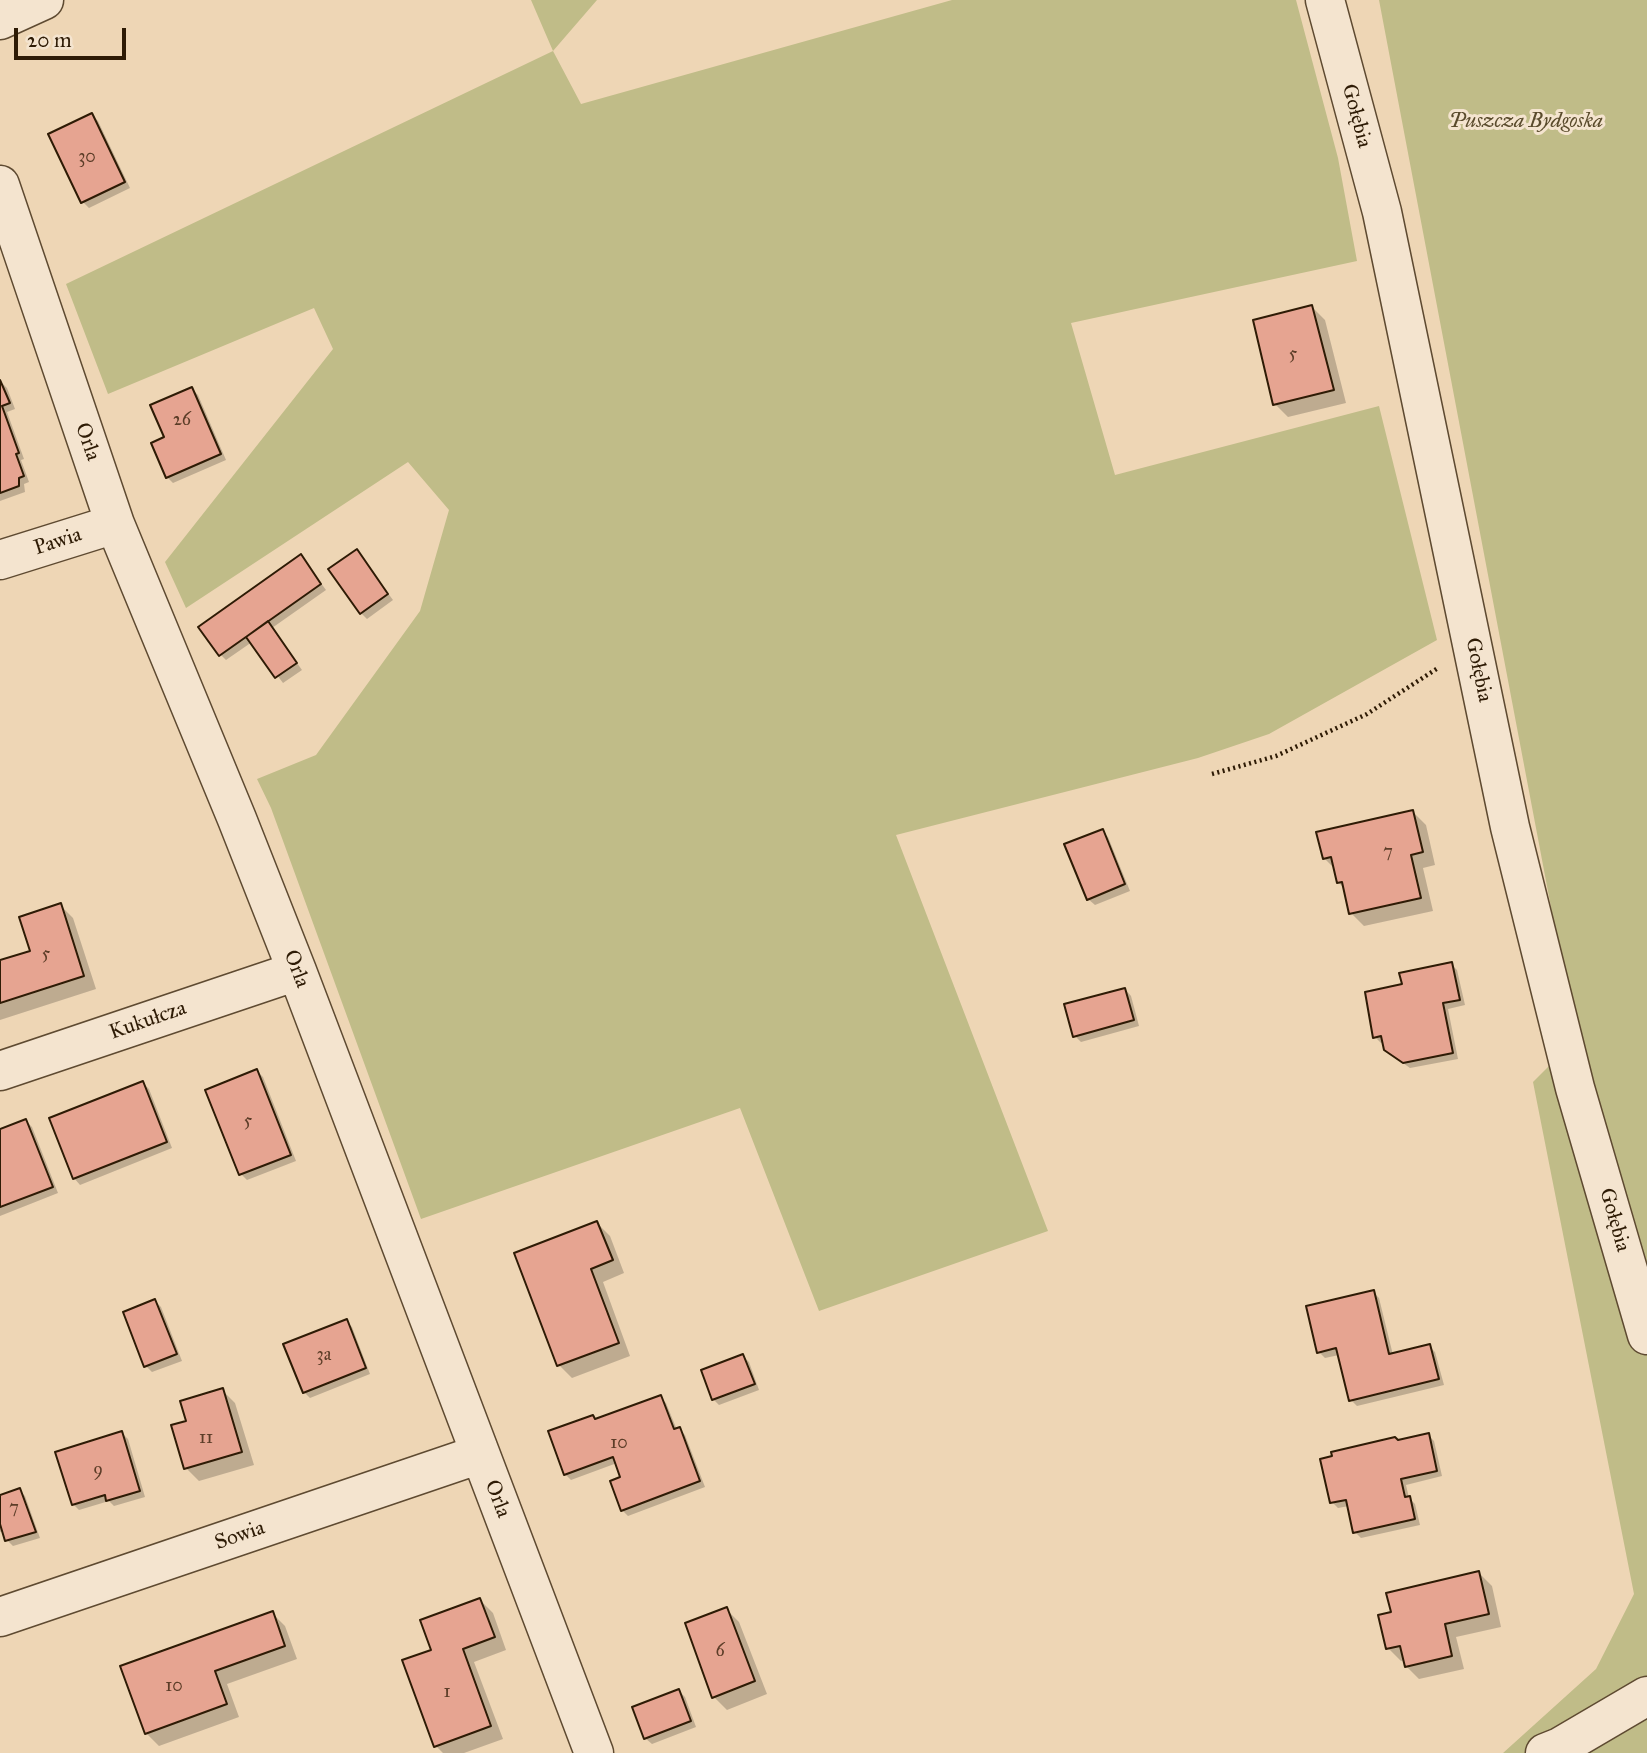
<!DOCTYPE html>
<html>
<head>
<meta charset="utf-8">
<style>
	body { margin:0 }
	#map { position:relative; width:1647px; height:1753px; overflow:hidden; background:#eed6b5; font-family:"IM FELL Great Primer",serif }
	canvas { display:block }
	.scale { position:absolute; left:14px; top:28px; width:112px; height:32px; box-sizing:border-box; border:4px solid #2e1b05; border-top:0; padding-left:9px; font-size:21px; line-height:24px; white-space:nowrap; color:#2e1b05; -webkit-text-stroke:5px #f4e4cf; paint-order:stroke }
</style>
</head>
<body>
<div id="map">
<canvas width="1647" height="1753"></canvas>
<div class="scale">20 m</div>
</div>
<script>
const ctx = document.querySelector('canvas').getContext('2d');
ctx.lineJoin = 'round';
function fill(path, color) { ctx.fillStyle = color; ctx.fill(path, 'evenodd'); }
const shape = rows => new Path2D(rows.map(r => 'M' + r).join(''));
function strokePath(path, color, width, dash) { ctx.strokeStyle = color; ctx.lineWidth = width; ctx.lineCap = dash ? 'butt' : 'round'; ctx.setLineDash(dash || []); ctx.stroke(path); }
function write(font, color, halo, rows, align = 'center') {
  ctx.font = font + ' "IM FELL Great Primer",serif'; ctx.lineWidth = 6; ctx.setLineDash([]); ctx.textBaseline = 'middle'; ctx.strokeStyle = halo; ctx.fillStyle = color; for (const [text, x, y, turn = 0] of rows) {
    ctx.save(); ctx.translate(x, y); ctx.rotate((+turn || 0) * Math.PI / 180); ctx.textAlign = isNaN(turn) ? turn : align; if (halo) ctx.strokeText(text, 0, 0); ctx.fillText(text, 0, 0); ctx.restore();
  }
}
fill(shape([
	[531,0,597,0,553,51,581,104,952,0,1296,0,1338,158,1357,261,1071,323,1115,475,1379,406,1437,640,1269,734,1198,758,896,835,1048,1231,819,1311,740,1108,421,1219,271,808,257,779,316,755,420,611,449,510,408,462,186,608,165,562,333,349,314,308,108,394,66,284,553,51],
	[1379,0,1647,0,1647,1753,1503,1753,1596,1669,1634,1594,1533,1082,1576,1039]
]), '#c0bc88');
fill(shape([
	[92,115,98,121,130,188,89,208,83,202],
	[1312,307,1325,320,1346,403,1288,417,1275,404],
	[1,382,7,388,15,409,7,412,24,459,21,460,29,482,24,484,25,492,0,501],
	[192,389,198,395,226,460,173,483,167,477],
	[357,551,393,600,367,619,361,613],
	[306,563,326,590,272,628,302,670,283,683,252,642,226,660,220,654],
	[1413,812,1426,825,1435,865,1423,868,1433,911,1364,926,1351,913,1345,889,1338,882,1335,869,1324,858],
	[1102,831,1108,837,1130,891,1095,905,1088,899],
	[60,905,73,918,96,989,0,1020,0,962,32,952],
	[1451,964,1457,970,1465,1005,1448,1009,1458,1059,1410,1068,1393,1056,1384,1042,1381,1043,1375,1037,1404,986],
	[1125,989,1131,996,1139,1026,1081,1042,1075,1036],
	[257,1071,263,1077,296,1161,247,1180,241,1174],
	[143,1083,149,1089,172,1148,80,1185,74,1178],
	[26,1121,32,1127,58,1193,0,1216,0,1131],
	[597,1223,610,1236,624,1273,603,1282,630,1356,572,1378,559,1365],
	[1373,1292,1379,1298,1393,1355,1429,1346,1435,1352,1444,1385,1357,1406,1351,1400,1339,1355,1325,1358,1319,1352],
	[155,1301,161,1307,182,1361,152,1372,146,1366],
	[346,1321,352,1327,370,1374,310,1398,304,1392],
	[743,1356,749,1362,759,1390,719,1405,713,1399],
	[222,1390,235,1403,254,1465,199,1481,186,1468,188,1422],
	[660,1397,666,1403,677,1430,679,1429,685,1435,705,1487,628,1516,622,1510,623,1478,617,1463,571,1480,565,1474,596,1421],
	[122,1433,128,1439,145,1497,114,1506,109,1501,79,1510,73,1504],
	[1428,1435,1434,1441,1442,1476,1406,1485,1409,1498,1415,1504,1420,1525,1361,1538,1355,1532,1349,1506,1338,1508,1332,1502,1334,1458],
	[19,1490,25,1496,40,1538,13,1546,7,1540,4,1530,0,1532,0,1497],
	[1479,1573,1492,1586,1501,1627,1456,1637,1464,1669,1419,1679,1406,1666,1405,1660,1401,1661,1388,1648,1393,1614],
	[480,1600,493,1613,506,1650,474,1662,503,1739,464,1753,443,1753,436,1746,433,1651],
	[726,1609,739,1622,767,1694,727,1710,714,1697],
	[272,1613,285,1626,297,1659,227,1684,239,1717,159,1746,146,1733],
	[679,1691,685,1697,696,1727,652,1744,645,1738]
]), '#0003');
const building = shape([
	[92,113,125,182,81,203,48,134,92,113],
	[1312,305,1334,390,1273,405,1253,320,1312,305],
	[0,380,10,403,2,406,19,453,16,454,24,476,19,478,19,486,0,493,0,380],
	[192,387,221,454,166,478,151,443,164,437,150,405,192,387],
	[357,549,388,594,360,614,328,569,357,549],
	[301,554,321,584,219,656,198,627,301,554],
	[268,621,297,663,275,678,246,637,268,621],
	[1413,810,1423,852,1411,855,1421,898,1349,914,1342,882,1337,883,1331,857,1323,859,1316,832,1413,810],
	[1103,829,1125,884,1087,900,1064,844,1103,829],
	[61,903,84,976,0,1003,0,960,30,951,19,917,61,903],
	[1452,962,1460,1000,1443,1003,1453,1053,1403,1063,1384,1050,1381,1036,1373,1038,1365,992,1402,984,1399,973,1452,962],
	[1125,988,1134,1020,1073,1037,1064,1004,1125,988],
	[257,1069,291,1155,239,1175,205,1090,257,1069],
	[143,1081,167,1142,73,1179,49,1118,143,1081],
	[26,1119,53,1187,0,1207,0,1129,26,1119],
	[597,1221,613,1260,591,1269,619,1343,557,1366,514,1253,597,1221],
	[1374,1290,1389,1354,1430,1344,1439,1379,1349,1401,1336,1348,1317,1353,1306,1306,1374,1290],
	[155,1299,177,1354,144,1367,123,1312,155,1299],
	[347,1319,366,1368,303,1393,283,1344,347,1319],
	[743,1354,755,1384,712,1400,701,1370,743,1354],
	[223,1388,242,1452,184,1469,171,1425,186,1421,180,1401,223,1388],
	[661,1395,674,1429,680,1427,700,1481,621,1511,610,1481,620,1477,613,1457,564,1475,548,1431,593,1415,595,1419,661,1395],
	[122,1431,140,1491,106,1501,105,1495,72,1505,55,1452,122,1431],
	[1429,1433,1437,1471,1401,1479,1405,1497,1410,1496,1415,1519,1353,1533,1346,1500,1330,1503,1320,1459,1332,1456,1331,1452,1395,1437,1398,1440,1429,1433],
	[20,1488,36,1532,5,1541,0,1524,0,1495,20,1488],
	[1479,1571,1489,1614,1445,1624,1452,1656,1405,1667,1400,1646,1386,1649,1378,1615,1391,1612,1386,1593,1479,1571],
	[480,1598,495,1637,463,1649,491,1726,434,1747,402,1660,431,1650,420,1620,480,1598],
	[727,1607,755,1681,712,1698,685,1623,727,1607],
	[273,1611,285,1646,215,1671,227,1704,145,1734,120,1666,273,1611],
	[679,1689,691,1721,644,1739,632,1707,679,1689]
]);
fill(building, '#e6a491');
strokePath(building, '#2e1b05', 2);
const minor = shape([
	[1325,0,1382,212,1510,827,1575,1088,1647,1335],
	[0,20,44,0],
	[0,185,115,524,237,819,297,971,594,1753],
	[0,560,115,524],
	[0,1071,297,971],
	[0,1617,480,1454],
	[1545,1753,1560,1747,1647,1696]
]);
strokePath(minor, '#5e4a31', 41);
strokePath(shape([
	[1212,774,1276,756,1367,714,1438,668]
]), '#2e1b05', 4.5, [2, 3.5]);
strokePath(minor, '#f4e4cf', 38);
write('18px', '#5c3d28', null, [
	["30",87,158],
	["5",1293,355],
	["26",182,421],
	["7",1388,853],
	["5",46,955],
	["5",248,1122],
	["3a",324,1356],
	["11",206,1439],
	["10",619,1444],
	["9",98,1471],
	["7",14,1509],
	["6",720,1652],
	["10",174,1687],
	["1",447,1693]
]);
write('21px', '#2e1b05', '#f4e4cf', [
	["Gołębia",1356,116,75],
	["Orla",87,442,71],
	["Pawia",58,542,-18],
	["Gołębia",1478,670,78],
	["Orla",296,969,69],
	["Kukułcza",148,1021,-19],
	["Gołębia",1614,1220,74],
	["Orla",497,1499,69],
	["Sowia",240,1536,-19]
]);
write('italic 21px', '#5a4b2c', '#f4e4cf', [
	["Puszcza Bydgoska",1526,122]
]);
</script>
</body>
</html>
